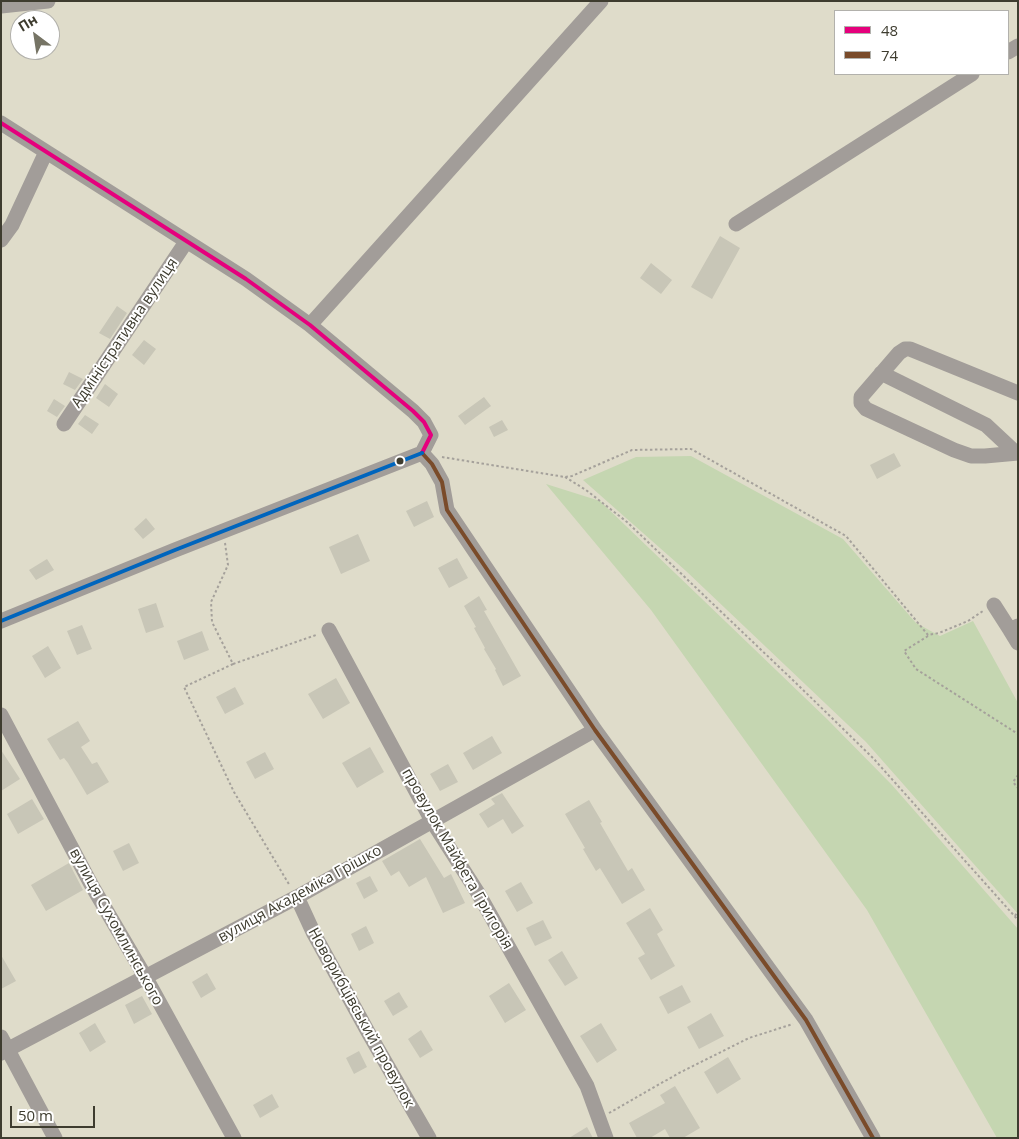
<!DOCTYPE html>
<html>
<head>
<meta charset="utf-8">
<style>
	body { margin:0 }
	#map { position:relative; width:1019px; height:1139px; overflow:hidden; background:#dfdcca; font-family:"Open Sans",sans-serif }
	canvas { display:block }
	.frame { position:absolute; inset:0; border:2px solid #3e3c2f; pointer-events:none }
	.legend { position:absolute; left:834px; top:10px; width:175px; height:65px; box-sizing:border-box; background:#fff; border:1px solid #b2b1ac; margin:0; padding:6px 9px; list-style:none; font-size:15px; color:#3e3c2f }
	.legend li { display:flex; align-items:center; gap:10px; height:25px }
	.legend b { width:25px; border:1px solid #b2b1ac }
	.north { position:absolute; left:10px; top:10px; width:50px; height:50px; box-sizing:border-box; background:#fff; border:1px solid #b2b1ac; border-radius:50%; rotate:329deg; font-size:14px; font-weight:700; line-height:20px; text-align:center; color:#3e3c2f }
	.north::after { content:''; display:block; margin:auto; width:18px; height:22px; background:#767465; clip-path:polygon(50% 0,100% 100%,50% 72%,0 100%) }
	.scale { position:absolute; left:10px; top:1106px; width:85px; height:22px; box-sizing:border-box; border:2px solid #3e3c2f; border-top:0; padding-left:6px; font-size:15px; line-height:18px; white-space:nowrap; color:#3e3c2f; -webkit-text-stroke:4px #fff; paint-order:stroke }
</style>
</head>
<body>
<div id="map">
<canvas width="1019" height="1139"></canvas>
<div class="frame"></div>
<ul class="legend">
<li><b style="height:6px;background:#e5007d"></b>48</li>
<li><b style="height:6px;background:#7a4b2a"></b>74</li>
</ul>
<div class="north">Пн</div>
<div class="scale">50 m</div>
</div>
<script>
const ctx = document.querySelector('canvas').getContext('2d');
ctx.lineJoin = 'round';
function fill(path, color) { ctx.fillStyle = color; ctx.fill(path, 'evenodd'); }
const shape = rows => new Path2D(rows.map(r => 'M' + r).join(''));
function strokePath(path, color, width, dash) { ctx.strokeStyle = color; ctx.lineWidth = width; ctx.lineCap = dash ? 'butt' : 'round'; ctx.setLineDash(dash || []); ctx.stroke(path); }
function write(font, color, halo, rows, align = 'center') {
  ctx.font = font + ' "Open Sans",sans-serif'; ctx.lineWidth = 4; ctx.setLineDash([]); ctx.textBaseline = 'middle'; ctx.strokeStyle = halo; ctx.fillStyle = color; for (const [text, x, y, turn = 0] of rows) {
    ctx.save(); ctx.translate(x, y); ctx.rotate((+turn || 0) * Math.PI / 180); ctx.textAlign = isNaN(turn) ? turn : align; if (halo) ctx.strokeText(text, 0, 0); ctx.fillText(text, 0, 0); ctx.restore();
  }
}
fill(shape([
	[691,456,843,539,916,623,940,636,973,621,1018,703,1018,914,866,742,686,571,583,480,636,457],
	[546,484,600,501,827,719,892,785,1018,929,1018,1138,997,1138,867,910,651,610]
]), '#c5d6b1');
fill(shape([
	[720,236,740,248,712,299,691,287],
	[651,263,672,280,661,294,640,278],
	[117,306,127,313,110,339,99,333],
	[144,340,156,349,144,365,132,355],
	[69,372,83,379,75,390,63,384],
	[105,384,118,394,109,407,96,398],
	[484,397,491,406,465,425,458,416],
	[54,399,65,406,57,417,47,411],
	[85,415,99,424,92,434,78,424],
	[502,420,508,430,494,437,489,427],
	[894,453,901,466,877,479,870,465],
	[427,501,434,517,414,527,406,511],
	[146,518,155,529,143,539,134,529],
	[358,534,370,561,341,574,329,547],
	[457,558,468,578,449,588,438,568],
	[47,559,54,570,36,580,29,570],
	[479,596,487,610,484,611,521,676,503,686,495,670,496,669,484,649,485,648,474,628,476,627,464,606],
	[156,603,164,627,146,633,138,609],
	[82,625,92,649,77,655,67,631],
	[202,631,209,650,184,660,177,641],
	[48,646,61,668,45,678,32,656],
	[336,678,350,703,323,719,308,694],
	[235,687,244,704,225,714,216,697],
	[78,721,90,741,81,747,92,764,97,762,109,782,87,795,68,763,64,758,60,760,47,739],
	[492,736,502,753,473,770,463,753],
	[370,747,384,772,357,788,342,763],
	[1,750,20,779,1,791],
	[265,752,274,769,255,779,246,762],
	[448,764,458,782,440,791,430,774],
	[502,793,524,826,512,834,503,819,488,828,479,814,495,804,491,799],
	[32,799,44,819,18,834,7,814],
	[589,800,602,822,600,823,628,871,632,868,645,890,622,904,600,868,596,871,583,849,585,848,565,814],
	[420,839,444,878,451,874,465,903,443,913,426,877,409,887,399,871,391,876,382,861],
	[129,843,139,863,123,871,113,851],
	[69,863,83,890,46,911,31,885],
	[370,876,378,891,364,899,356,883],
	[521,882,533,903,517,912,505,891],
	[650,908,663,930,657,934,675,966,651,980,638,958,645,954,626,923],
	[543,920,552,938,535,946,526,928],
	[366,926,374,943,359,951,351,934],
	[562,951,578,978,565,986,548,960],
	[1,955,16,981,1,989],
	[207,973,216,989,201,998,192,982],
	[509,983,526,1010,505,1023,489,996],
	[682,985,691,1002,668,1014,659,997],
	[399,992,408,1007,393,1016,384,1001],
	[142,996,152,1014,134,1024,125,1005],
	[711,1013,724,1036,699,1049,687,1027],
	[95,1023,106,1042,90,1052,79,1033],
	[601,1023,617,1050,597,1063,580,1036],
	[421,1030,433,1050,420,1058,408,1039],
	[359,1051,367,1067,354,1074,346,1058],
	[728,1057,741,1079,717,1094,704,1072],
	[675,1086,700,1128,683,1138,670,1138,665,1129,650,1138,637,1138,629,1123,665,1103,660,1095],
	[272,1094,279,1107,260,1118,253,1105],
	[587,1127,593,1138,569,1138]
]), '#c8c6b7');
strokePath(shape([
	[442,457,565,477,572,476,632,450,691,449,846,536,928,635,939,633,968,621,983,611],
	[565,477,586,490,627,522,798,685,873,758,1018,920],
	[225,543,228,565,211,602,212,622,233,664,316,635],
	[928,636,904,651,916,669,1018,734],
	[233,664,184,687,234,792,290,886],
	[1018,775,1013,782,1018,788],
	[1018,816,1018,819],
	[1015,916,1018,911],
	[609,1113,679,1073,749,1038,793,1024]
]), '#a5a19b', 2, [2.5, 2.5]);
strokePath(shape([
	[1,6,48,1],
	[1008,52,1018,46],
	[1,123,246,279,310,325,413,411,424,422,431,435,422,453],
	[736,224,972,74],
	[1,240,12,225,46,152],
	[310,325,601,1],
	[881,373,986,425,1016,453],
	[1018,393,910,349,905,349,899,353,861,397,861,403,866,409,954,450,971,456,985,456,1018,453],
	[64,424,186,242],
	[422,453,432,464,442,482,447,510,595,730,806,1020,873,1138],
	[994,605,1010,630,1018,626],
	[1,621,175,550,422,453],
	[329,630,432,821,478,893,587,1086,606,1138],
	[1010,630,1018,643],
	[1,715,92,886,146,978,234,1138],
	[297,897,314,934,368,1032,429,1138],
	[1,1037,55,1138],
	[1,1053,297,897,595,730]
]), '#a29d99', 15);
strokePath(shape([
	[1,123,246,279,310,325,413,411,424,422,431,435,422,453]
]), '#e5007d', 4);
strokePath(shape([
	[422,453,432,464,442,482,447,510,595,730,806,1020,873,1138]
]), '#7a4b2a', 4);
strokePath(shape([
	[1,621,175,550,422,453]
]), '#0065bd', 4);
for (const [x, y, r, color] of [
	[400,461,4.5,"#3e3c2f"]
]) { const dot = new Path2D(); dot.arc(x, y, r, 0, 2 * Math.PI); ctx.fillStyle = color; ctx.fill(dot); strokePath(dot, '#fff', 2); }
write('15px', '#3e3c2f', '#fff', [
	["Адміністративна вулиця",125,333,-56],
	["провулок Майфета Григорія",457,859,60],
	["вулиця Академіка Грішко",300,894,-29],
	["вулиця Сухомлинського",116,927,61],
	["Новорибцівський провулок",361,1018,61]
]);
</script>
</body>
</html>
